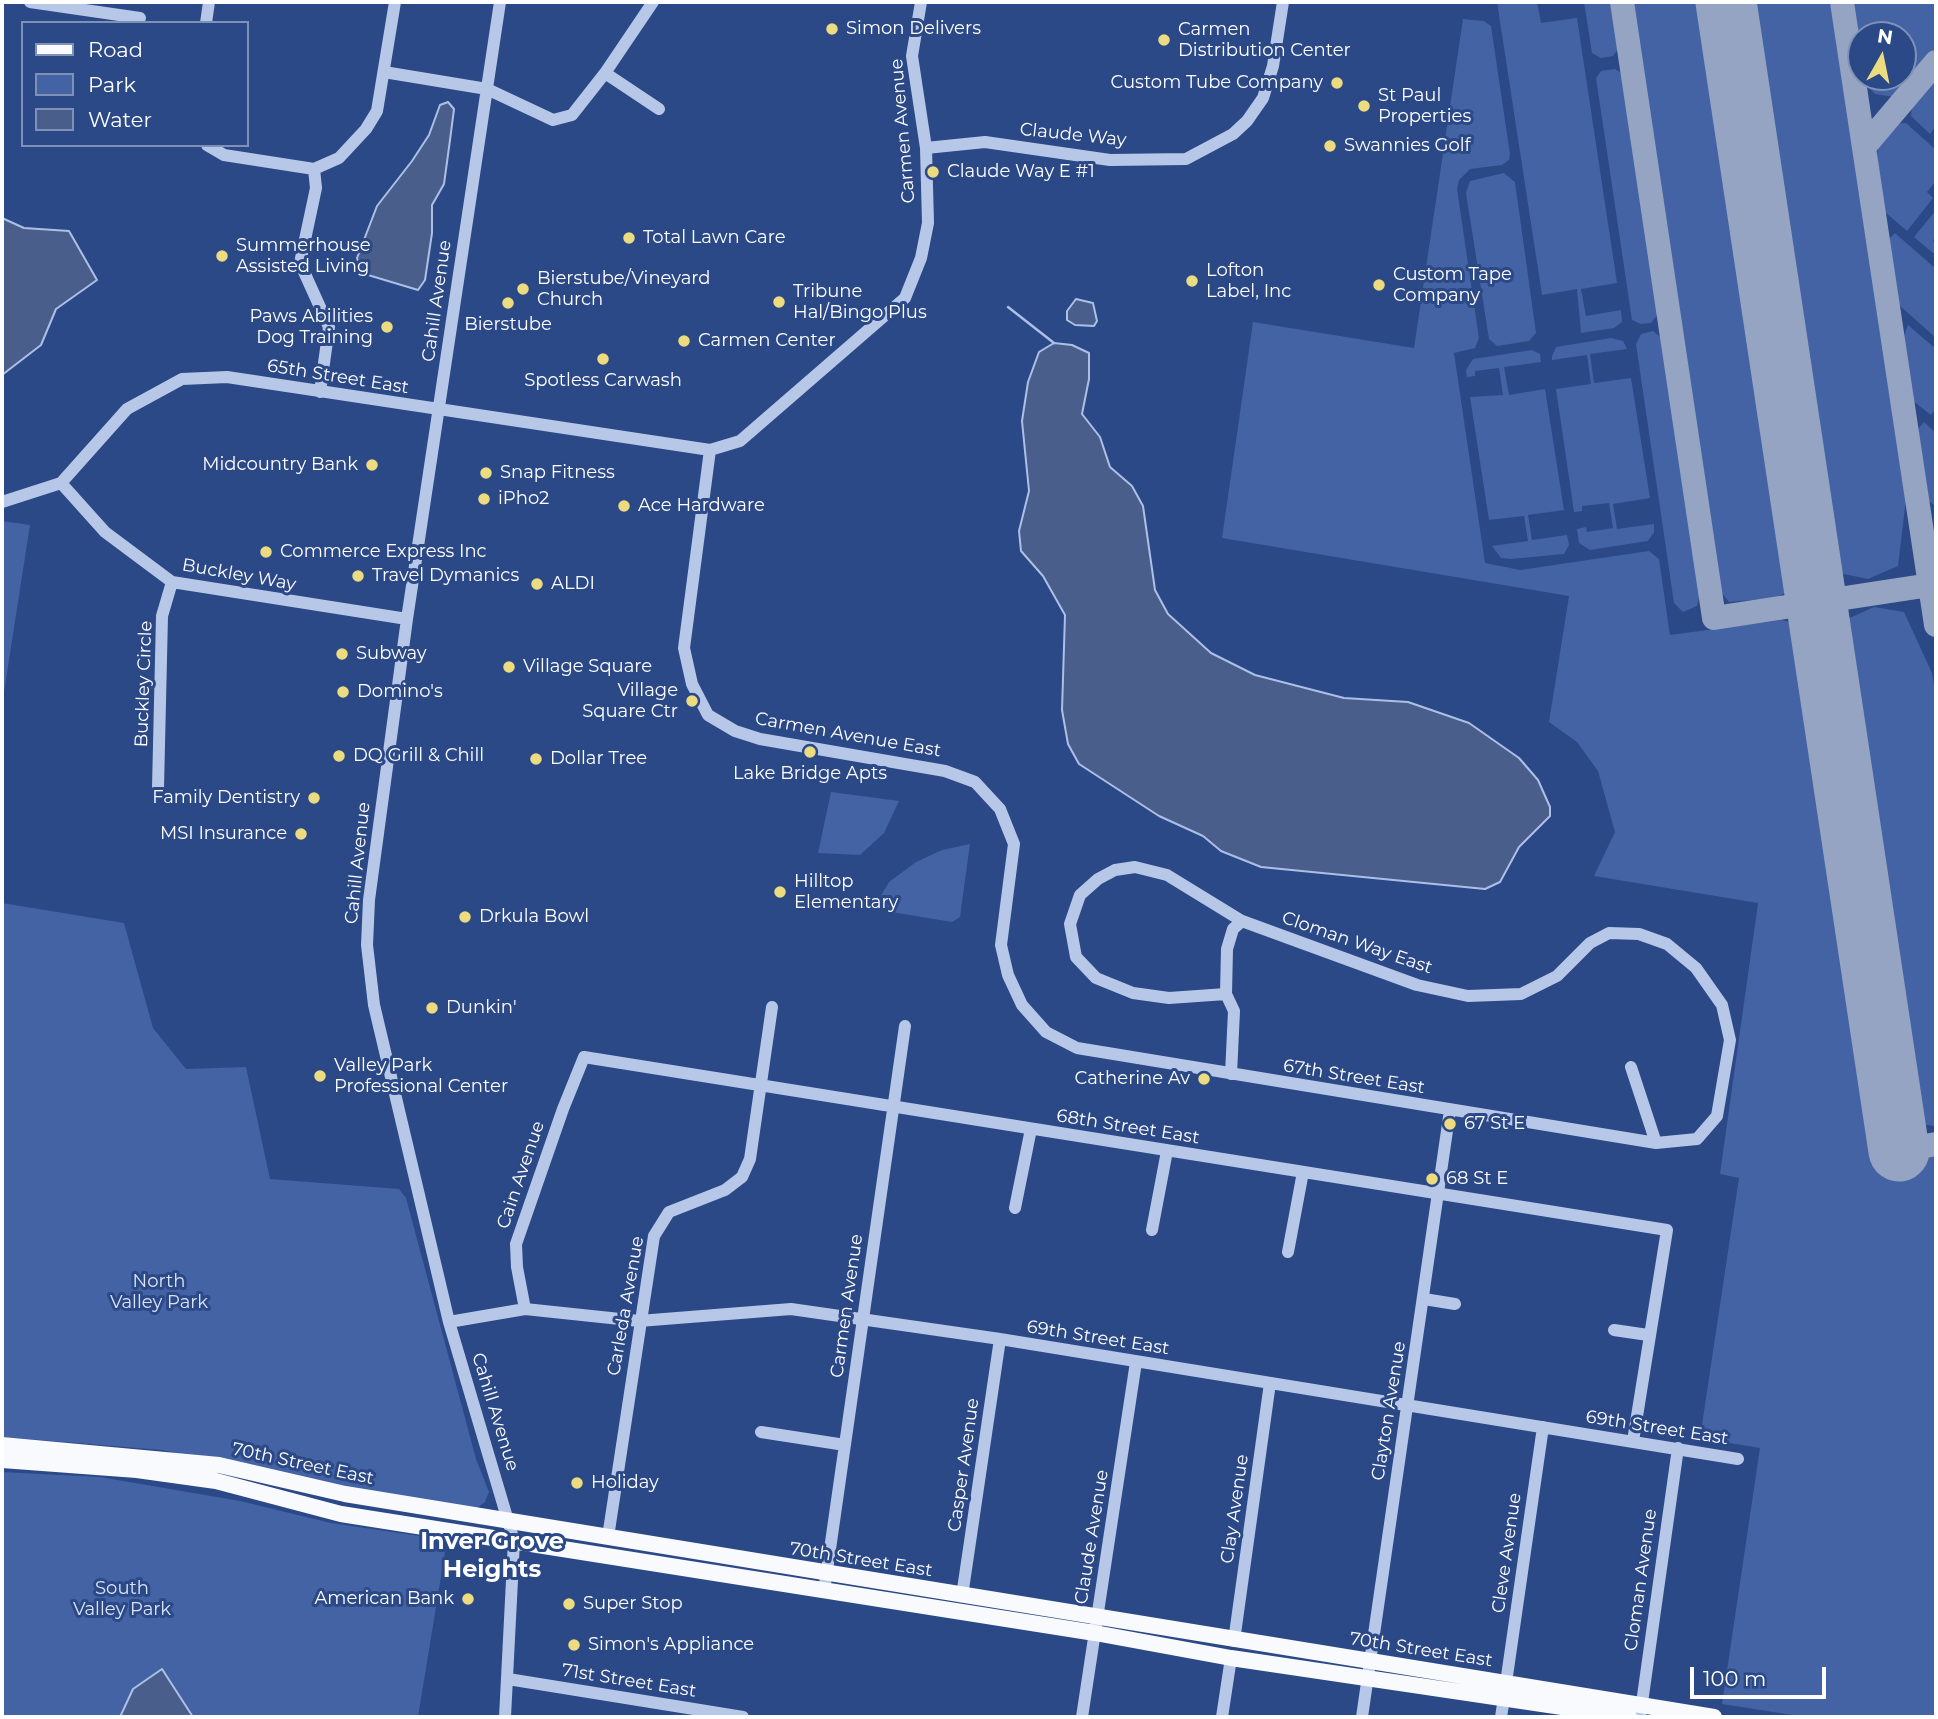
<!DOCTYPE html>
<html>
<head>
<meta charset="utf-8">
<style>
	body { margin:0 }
	#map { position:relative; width:1938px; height:1719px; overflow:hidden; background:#2b4887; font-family:Montserrat,sans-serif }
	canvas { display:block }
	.frame { position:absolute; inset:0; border:4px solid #fff; pointer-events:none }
	.legend { position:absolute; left:21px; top:21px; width:228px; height:126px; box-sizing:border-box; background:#2b4887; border:2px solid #8091b7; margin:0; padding:9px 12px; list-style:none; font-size:21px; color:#fff }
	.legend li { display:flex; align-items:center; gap:14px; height:35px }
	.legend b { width:35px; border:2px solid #8091b7 }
	.north { position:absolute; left:1847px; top:21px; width:70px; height:70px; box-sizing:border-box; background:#2b4887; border:2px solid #8091b7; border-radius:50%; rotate:9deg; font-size:19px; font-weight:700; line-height:28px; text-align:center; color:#fff }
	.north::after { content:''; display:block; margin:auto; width:24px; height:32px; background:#eddb7f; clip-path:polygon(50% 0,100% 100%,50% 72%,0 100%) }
	.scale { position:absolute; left:1690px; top:1667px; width:136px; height:32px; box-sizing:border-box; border:4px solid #fff; border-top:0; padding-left:9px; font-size:21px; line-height:24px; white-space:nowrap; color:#fff; -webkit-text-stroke:5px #2b4887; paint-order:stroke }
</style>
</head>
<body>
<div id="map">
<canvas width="1938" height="1719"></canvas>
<div class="frame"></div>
<ul class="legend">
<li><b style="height:9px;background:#f8fafe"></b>Road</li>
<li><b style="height:19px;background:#4363a4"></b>Park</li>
<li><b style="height:19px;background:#495e8b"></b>Water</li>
</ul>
<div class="north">N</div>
<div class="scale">100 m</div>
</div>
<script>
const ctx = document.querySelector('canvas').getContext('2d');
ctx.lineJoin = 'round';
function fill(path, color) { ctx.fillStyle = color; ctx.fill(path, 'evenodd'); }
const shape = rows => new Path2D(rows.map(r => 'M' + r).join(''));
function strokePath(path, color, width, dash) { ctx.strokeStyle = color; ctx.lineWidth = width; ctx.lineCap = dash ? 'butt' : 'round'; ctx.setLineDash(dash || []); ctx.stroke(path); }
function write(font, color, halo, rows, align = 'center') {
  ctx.font = font + ' Montserrat,sans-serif'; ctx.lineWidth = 6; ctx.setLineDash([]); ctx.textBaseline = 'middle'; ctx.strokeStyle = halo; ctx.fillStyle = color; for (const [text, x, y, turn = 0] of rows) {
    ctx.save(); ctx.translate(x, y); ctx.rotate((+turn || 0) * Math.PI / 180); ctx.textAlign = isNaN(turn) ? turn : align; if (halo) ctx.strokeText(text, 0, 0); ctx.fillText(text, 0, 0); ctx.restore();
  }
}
fill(shape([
	[1497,2,1537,2,1541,23,1577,18,1617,283,1581,289,1586,316,1621,310,1622,322,1614,328,1581,333,1577,289,1542,295],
	[1584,2,1612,2,1619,48,1613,56,1601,58,1592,53],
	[1630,2,1704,2,1792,572,1787,592,1775,598,1729,602,1719,589],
	[1748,2,1831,2,1906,499,1898,566,1868,579,1834,572],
	[1854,2,1936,2,1936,50,1894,97,1875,94,1866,84,1865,77,1903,77,1903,35,1861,35,1861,51],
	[1463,19,1484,21,1491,26,1510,154,1509,160,1502,165,1470,169,1459,180,1457,189,1479,338,1475,348,1454,353,1485,563,1520,570,1649,551,1659,559,1670,635,1782,620,1790,622,1802,639,1880,1163,1936,1155,1936,1717,1805,1717,1722,1704,1760,1448,1700,1438,1739,1178,1720,1174,1758,903,1594,876,1615,832,1598,771,1577,742,1549,722,1569,596,1222,538,1253,322,1414,348],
	[1615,69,1623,74,1659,313,1651,323,1641,324,1632,320,1596,78,1601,71],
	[1931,82,1936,82,1936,126,1930,134,1911,116,1912,104],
	[1906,123,1936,150,1936,181,1927,192,1933,198,1907,231,1885,212,1877,158,1878,147,1895,124],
	[1504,173,1515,182,1536,333,1529,341,1497,346,1489,339,1466,193,1470,181],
	[1936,210,1936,236,1933,240,1936,252,1933,253,1914,237],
	[1895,233,1936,269,1936,338,1899,305,1889,239],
	[1908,325,1936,349,1936,408,1931,415,1913,401,1904,336],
	[1653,331,1663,339,1701,589,1697,606,1683,612,1674,603,1636,344,1641,334],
	[1611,338,1623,341,1627,349,1590,354,1594,383,1631,378,1650,498,1613,504,1617,529,1654,524,1654,532,1648,541,1590,550,1579,543,1577,529,1586,527,1587,532,1613,528,1609,503,1582,506,1582,511,1574,512,1556,389,1591,384,1587,355,1552,360,1552,356,1556,347],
	[1532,350,1540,354,1541,362,1504,367,1509,395,1545,389,1564,510,1528,515,1532,540,1567,535,1569,545,1564,554,1511,559,1501,558,1492,546,1528,541,1524,516,1489,520,1470,397,1503,395,1499,368,1475,371,1475,376,1467,377,1466,370,1473,359],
	[1924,422,1936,433,1936,507,1929,501,1918,429],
	[2,521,30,525,2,705],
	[1874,607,1904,612,1932,673,1936,699,1936,1126,1917,1124,1842,625,1845,620],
	[831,792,899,801,884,833,860,855,818,853],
	[970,844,960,917,952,922,873,909,889,882,916,862,942,850],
	[2,903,124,923,153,1028,186,1069,246,1067,270,1179,399,1189,406,1198,476,1459,489,1492,485,1502,476,1509,324,1484,162,1450,2,1437],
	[2,1472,100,1477,240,1501,331,1523,447,1540,418,1717,2,1717]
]), '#4363a4');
const water = shape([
	[448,102,454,109,450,140,444,184,432,205,432,233,425,280,418,290,368,275,361,271,357,258,377,206,412,161,429,135,440,105,448,102],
	[2,218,24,228,69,231,97,280,56,309,41,345,2,375,2,218],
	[1076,299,1093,303,1097,321,1094,326,1075,325,1067,320,1067,311,1076,299],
	[1054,343,1072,345,1089,353,1089,379,1082,414,1100,437,1110,467,1132,486,1143,506,1155,590,1168,614,1211,653,1255,675,1344,698,1408,702,1469,723,1519,758,1538,780,1550,807,1550,816,1519,847,1500,882,1485,889,1261,867,1221,851,1203,836,1159,816,1079,764,1068,744,1062,710,1065,615,1043,576,1021,551,1019,531,1029,491,1022,421,1028,382,1039,352,1054,343],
	[162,1669,193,1717,120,1717,133,1689,162,1669]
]);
fill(water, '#495e8b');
strokePath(water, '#acc0e7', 2);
strokePath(shape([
	[1008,307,1054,343]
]), '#acc0e7', 2.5);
strokePath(shape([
	[1622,2,1714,618,1930,585],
	[1842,2,1936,625],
	[1864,147,1936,62],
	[1899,1151,1936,1144]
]), '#95a4c3', 24);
strokePath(shape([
	[1726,2,1899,1151]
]), '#95a4c3', 61);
strokePath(shape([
	[30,2,140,18],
	[500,2,407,619,369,900,367,945,374,1005,449,1322,514,1541,505,1717],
	[206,23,209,2],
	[384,72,487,89,553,120,572,115,605,73,653,2],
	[605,73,659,109],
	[207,145,224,155,314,169,339,158,366,129,377,111,395,2],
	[926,148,985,142,1110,160,1186,159,1233,134,1247,121,1263,98,1273,66,1283,2],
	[314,169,316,188,300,263,329,327,320,392],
	[710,450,684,648,692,684,708,715,735,731,760,739,945,771,975,782,1000,809,1014,844,1001,945,1008,975,1022,1005,1046,1032,1077,1048,1656,1143,1697,1139,1717,1116,1730,1040,1722,1005,1696,968,1667,944,1639,934,1609,933,1590,943,1557,976,1521,994,1468,996,1417,985,1242,921,1167,875,1135,867,1115,870,1098,879,1080,895,1070,924,1076,957,1096,978,1133,993,1169,998,1226,994],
	[61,483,105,532,172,582,407,619],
	[2,502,61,483,127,409,182,379,227,377,710,450,740,441,905,298,921,258,928,223,926,148,912,56,921,2],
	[158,788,162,616,172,582],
	[1631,1067,1656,1143],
	[1231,1074,1234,1011,1226,994,1227,949,1233,929,1242,921],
	[1015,1208,1031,1129],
	[1152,1230,1167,1151],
	[1288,1252,1303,1172],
	[1424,1299,1455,1304],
	[525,1309,517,1267,516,1244,563,1109,584,1057,1667,1230,1633,1441],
	[449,1322,525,1309,639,1321,791,1309,1000,1339,1738,1459],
	[1614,1330,1648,1335],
	[761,1432,845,1445],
	[608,1537,654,1236,669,1212,725,1190,742,1177,750,1159,772,1007],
	[824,1591,905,1026],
	[962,1596,1000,1339],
	[1234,1641,1270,1383],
	[508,1679,743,1717],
	[1506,1683,1543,1427],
	[1082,1717,1136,1362],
	[1222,1717,1231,1658],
	[1362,1717,1450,1110],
	[1501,1717,1504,1698],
	[1640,1717,1678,1448]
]), '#b7c7e7', 12);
strokePath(shape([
	[2,1445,219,1465,345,1494,1714,1717],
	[2,1460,137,1470,216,1481,341,1514,1095,1633,1231,1658,1629,1717]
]), '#f8fafe', 16);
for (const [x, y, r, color] of [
	[832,29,7,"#eddb7f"],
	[1164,40,7,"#eddb7f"],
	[1337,83,7,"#eddb7f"],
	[1364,106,7,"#eddb7f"],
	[1330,146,7,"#eddb7f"],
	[933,172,7,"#eddb7f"],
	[629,238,7,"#eddb7f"],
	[222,256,7,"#eddb7f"],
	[1192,281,7,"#eddb7f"],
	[1379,285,7,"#eddb7f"],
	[523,289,7,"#eddb7f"],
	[779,302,7,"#eddb7f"],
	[508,303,7,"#eddb7f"],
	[387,327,7,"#eddb7f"],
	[684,341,7,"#eddb7f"],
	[603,359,7,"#eddb7f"],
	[372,465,7,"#eddb7f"],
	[486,473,7,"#eddb7f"],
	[484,499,7,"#eddb7f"],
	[624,506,7,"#eddb7f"],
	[266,552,7,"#eddb7f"],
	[358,576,7,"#eddb7f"],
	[537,584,7,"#eddb7f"],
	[342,654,7,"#eddb7f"],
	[509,667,7,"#eddb7f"],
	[343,692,7,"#eddb7f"],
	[692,701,7,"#eddb7f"],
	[810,752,7,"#eddb7f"],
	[339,756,7,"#eddb7f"],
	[536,759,7,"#eddb7f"],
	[314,798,7,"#eddb7f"],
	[301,834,7,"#eddb7f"],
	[780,892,7,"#eddb7f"],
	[465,917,7,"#eddb7f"],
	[432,1008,7,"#eddb7f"],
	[320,1076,7,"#eddb7f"],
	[1204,1079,7,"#eddb7f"],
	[1450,1124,7,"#eddb7f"],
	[1432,1179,7,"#eddb7f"],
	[577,1483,7,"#eddb7f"],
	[468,1599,7,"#eddb7f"],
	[569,1604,7,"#eddb7f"],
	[574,1645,7,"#eddb7f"]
]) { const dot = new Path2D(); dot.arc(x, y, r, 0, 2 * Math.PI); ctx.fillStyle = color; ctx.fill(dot); strokePath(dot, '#2b4887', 2.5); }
write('18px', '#fff', '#2b4887', [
	["Simon Delivers",846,29],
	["Carmen",1178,30],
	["Distribution Center",1178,51],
	["Custom Tube Company",1323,83,"right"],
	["St Paul",1378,96],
	["Properties",1378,117],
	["Swannies Golf",1344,146],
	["Claude Way E #1",947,172],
	["Total Lawn Care",643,238],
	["Summerhouse",236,246],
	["Assisted Living",236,267],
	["Lofton",1206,271],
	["Label, Inc",1206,292],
	["Custom Tape",1393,275],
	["Company",1393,296],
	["Bierstube/Vineyard",537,279],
	["Church",537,300],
	["Tribune",793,292],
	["Hal/Bingo Plus",793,313],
	["Paws Abilities",373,317,"right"],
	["Dog Training",373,338,"right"],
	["Bierstube",508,325,"center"],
	["Carmen Center",698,341],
	["Spotless Carwash",603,381,"center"],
	["Midcountry Bank",358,465,"right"],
	["Snap Fitness",500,473],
	["iPho2",498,499],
	["Ace Hardware",638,506],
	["Commerce Express Inc",280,552],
	["Travel Dymanics",372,576],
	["ALDI",551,584],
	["Subway",356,654],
	["Village Square",523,667],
	["Village",678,691,"right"],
	["Square Ctr",678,712,"right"],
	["Domino's",357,692],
	["DQ Grill & Chill",353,756],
	["Dollar Tree",550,759],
	["Lake Bridge Apts",810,774,"center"],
	["Family Dentistry",300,798,"right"],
	["MSI Insurance",287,834,"right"],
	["Hilltop",794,882],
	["Elementary",794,903],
	["Drkula Bowl",479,917],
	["Dunkin'",446,1008],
	["Valley Park",334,1066],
	["Professional Center",334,1087],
	["Catherine Av",1190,1079,"right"],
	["67 St E",1464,1124],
	["68 St E",1446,1179],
	["Holiday",591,1483],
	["American Bank",454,1599,"right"],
	["Super Stop",583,1604],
	["Simon's Appliance",588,1645]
], 'left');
write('18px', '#fff', '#2b4887', [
	["Carmen Avenue",903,131,-95],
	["Claude Way",1073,135,6],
	["Cahill Avenue",437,301,-82],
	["65th Street East",338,377,9],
	["Buckley Way",239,575,10],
	["Buckley Circle",144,684,-88],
	["Carmen Avenue East",848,735,10],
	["Cahill Avenue",358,863,-84],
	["Cloman Way East",1357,943,19],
	["67th Street East",1354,1077,9],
	["68th Street East",1128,1127,9],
	["Cain Avenue",521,1175,-71],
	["Carleda Avenue",626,1306,-80],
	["Carmen Avenue",847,1306,-82],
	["69th Street East",1098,1338,9],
	["Clayton Avenue",1389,1411,-81],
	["Cahill Avenue",495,1412,73],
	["69th Street East",1657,1428,9],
	["70th Street East",303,1464,12],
	["Casper Avenue",964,1465,-82],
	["Clay Avenue",1235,1509,-82],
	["Claude Avenue",1092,1537,-81],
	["Cleve Avenue",1507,1553,-82],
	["70th Street East",861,1560,9],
	["Cloman Avenue",1641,1580,-82],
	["70th Street East",1421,1650,9],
	["71st Street East",629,1681,9]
]);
write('18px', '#dae3f6', '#2b4887', [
	["North",159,1282],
	["Valley Park",159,1303],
	["South",122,1589],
	["Valley Park",122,1610]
]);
write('bold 24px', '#fff', '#2b4887', [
	["Inver Grove",492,1542],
	["Heights",492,1570]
]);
</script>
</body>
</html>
